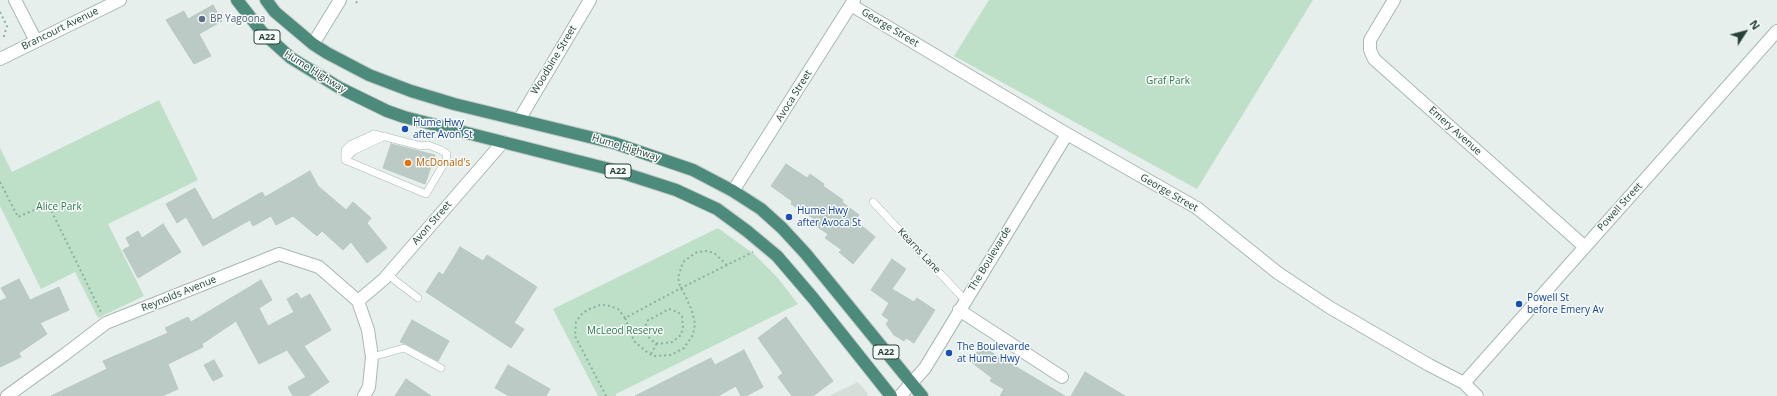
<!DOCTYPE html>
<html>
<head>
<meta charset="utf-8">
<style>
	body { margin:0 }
	#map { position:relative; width:1777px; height:396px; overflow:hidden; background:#e6efeb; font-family:"Open Sans",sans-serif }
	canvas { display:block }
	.north { position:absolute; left:1725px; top:12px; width:40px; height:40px; -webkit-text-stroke:3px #f7fbf9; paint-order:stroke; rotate:54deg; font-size:11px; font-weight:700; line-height:16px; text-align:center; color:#24423a }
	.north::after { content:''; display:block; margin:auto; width:14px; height:18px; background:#24423a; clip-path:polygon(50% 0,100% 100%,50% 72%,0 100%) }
</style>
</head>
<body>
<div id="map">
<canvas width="1777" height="396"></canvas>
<div class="north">N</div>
</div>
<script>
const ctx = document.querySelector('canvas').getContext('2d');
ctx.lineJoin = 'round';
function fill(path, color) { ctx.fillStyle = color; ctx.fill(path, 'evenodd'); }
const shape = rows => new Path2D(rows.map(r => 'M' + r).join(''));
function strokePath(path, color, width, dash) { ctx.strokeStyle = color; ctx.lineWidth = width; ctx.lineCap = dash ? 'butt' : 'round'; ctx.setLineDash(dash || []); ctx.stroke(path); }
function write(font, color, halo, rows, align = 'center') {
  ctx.font = font + ' "Open Sans",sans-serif'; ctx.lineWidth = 3; ctx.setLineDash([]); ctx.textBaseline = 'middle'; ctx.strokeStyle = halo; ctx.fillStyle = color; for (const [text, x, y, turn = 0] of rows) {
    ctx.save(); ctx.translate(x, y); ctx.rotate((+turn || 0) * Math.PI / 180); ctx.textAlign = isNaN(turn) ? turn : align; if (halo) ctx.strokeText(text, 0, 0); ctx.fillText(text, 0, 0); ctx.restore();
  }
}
fill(shape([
	[858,382,868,394,867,396,829,396]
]), '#d4dfda');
fill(shape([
	[989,0,1313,0,1197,189,954,56],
	[159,100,198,180,108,224,144,296,98,318,75,272,41,289,0,206,0,148,12,172],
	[718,228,754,254,777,277,798,304,616,394,616,396,598,396,553,309]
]), '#bfe0c8');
const building = shape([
	[213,5,222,21,199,34,211,56,194,64,166,20,184,11,188,19,213,5],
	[391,144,435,155,425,184,383,168,391,144],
	[786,164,807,178,810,174,824,184,823,186,843,200,842,202,859,215,855,220,875,237,853,264,839,252,842,250,825,238,828,234,810,222,813,218,791,204,792,201,771,186,786,164],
	[310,171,318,186,346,210,353,202,371,218,367,223,387,248,367,263,351,242,343,250,322,231,317,236,293,216,276,225,271,216,253,226,250,220,203,246,186,217,177,223,166,204,195,188,213,220,262,192,265,197,310,171],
	[163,224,181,252,138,278,123,250,130,246,126,238,138,231,142,238,163,224],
	[460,247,483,261,487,255,537,287,514,323,524,329,511,348,426,292,439,272,443,275,460,247],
	[892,259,906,269,892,289,914,302,917,298,935,310,914,343,906,338,904,341,894,335,886,324,889,320,882,315,889,303,871,290,892,259],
	[19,279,30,300,59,287,69,310,40,323,47,334,19,353,21,357,0,367,0,301,7,298,1,288,19,279],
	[261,280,272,300,259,308,268,326,294,312,287,299,297,293,301,299,310,294,331,330,304,346,329,382,308,396,293,396,288,387,306,377,287,350,259,364,236,321,202,344,203,347,168,364,178,389,162,396,51,396,107,369,103,361,168,333,165,328,188,317,191,322,261,280],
	[786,317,833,381,813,396,792,396,778,377,783,373,758,338,786,317],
	[412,320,449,341,438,361,406,344,400,342,412,320],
	[982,345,1002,360,1003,359,1065,396,1000,396,1004,389,990,381,992,378,970,361,982,345],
	[744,350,763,387,746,396,741,396,736,386,718,396,635,396,711,358,715,365,744,350],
	[214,360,223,376,213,381,204,365,214,360],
	[508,365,550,389,546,396,509,396,495,388,508,365],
	[1085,372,1125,396,1071,396,1085,372],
	[406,379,431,396,395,396,406,379]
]);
fill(building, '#bbcac4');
strokePath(building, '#b8c9c2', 1);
const service = shape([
	[374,134,421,146,428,145,441,150,447,154,446,160,426,194,345,160,345,150,350,145,374,134],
	[345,160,353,151,385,136],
	[873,202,965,300],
	[388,275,418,298],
	[372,357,404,348,441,368]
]);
const minor = shape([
	[15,0,36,41],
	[1394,0,1370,40,1370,50,1374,59,1585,247],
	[851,5,1067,134,1197,208,1278,273,1329,307,1429,365,1464,383,1477,396],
	[313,44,340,0],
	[0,59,120,0],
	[519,120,590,0],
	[733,191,854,0],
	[358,301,384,279,503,142],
	[358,301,368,330,372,357,369,387,364,396],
	[959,310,1062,377],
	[1464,383,1777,31],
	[7,396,64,355,106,323,279,254,319,267,358,301],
	[900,396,925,368,1067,134]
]);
const trunk = shape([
	[237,0,262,32,291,58,340,88,387,111,404,117,617,171,676,190,717,209,747,231,777,256,813,298,891,396],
	[266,0,275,12,313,44,327,53,369,75,411,91,454,104,614,143,693,170,733,191,761,209,782,228,806,254,922,396]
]);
strokePath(service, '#a8b8b2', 8);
strokePath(minor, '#a8b8b2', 14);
strokePath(trunk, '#c2cac8', 14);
strokePath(shape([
	[356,3,358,0],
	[0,12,7,26,3,39],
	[0,182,18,217,48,204,101,312],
	[727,265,681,288,625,318,634,341,649,354,655,356,671,355,684,348,693,335,695,324,692,311,685,295,681,288,680,286,678,278,683,262,697,252,707,251,714,253,727,265,753,252],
	[669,309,678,312,682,316,683,327,681,335,672,342,658,344,651,340,644,331,647,321,669,309],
	[651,354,657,343],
	[606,396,575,336,576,322,581,315,587,310,600,305,607,305,618,309,625,318]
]), '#86b3a5', 2, [2, 3]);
strokePath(service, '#fff', 7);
strokePath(minor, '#fff', 12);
strokePath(trunk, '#4c8a7c', 12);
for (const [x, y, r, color] of [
	[202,19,4,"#5c6f8a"],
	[405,129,4,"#1a4fb4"],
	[408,163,4,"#e8710a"],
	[789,217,4,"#1a4fb4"],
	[1519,304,4,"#1a4fb4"],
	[949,353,4,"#1a4fb4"]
]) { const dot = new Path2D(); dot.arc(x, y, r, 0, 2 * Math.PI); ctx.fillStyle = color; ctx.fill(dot); strokePath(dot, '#f7fbf9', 1.5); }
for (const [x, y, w] of [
	[267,37,26],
	[618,171,26],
	[886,352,26]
]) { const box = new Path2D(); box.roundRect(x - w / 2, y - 7, w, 14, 3); ctx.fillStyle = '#f7fbf9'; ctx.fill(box); strokePath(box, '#24423a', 1); }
write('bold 9px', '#24423a', null, [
	["A22",267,37],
	["A22",618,171],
	["A22",886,352]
]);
write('10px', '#4e5e75', '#f7fbf9', [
	["BP Yagoona",210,19]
], 'left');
write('10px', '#24423a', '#f7fbf9', [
	["George Street",890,28,31],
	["Brancourt Avenue",60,29,-26],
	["Woodbine Street",554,60,-59],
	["Hume Highway",315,72,32],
	["Avoca Street",794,96,-58],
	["Emery Avenue",1455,131,42],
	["Hume Highway",626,148,17],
	["George Street",1169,193,30],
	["Powell Street",1620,207,-48],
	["Avon Street",432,223,-49],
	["Kearns Lane",919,251,47],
	["The Boulevarde",990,259,-59],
	["Reynolds Avenue",179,294,-22]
]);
write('10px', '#2d7a4b', '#f7fbf9', [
	["Graf Park",1168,81],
	["Alice Park",59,207],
	["McLeod Reserve",625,331]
]);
write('10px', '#164399', '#f7fbf9', [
	["Hume Hwy",413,123],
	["after Avon St",413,135],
	["Hume Hwy",797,211],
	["after Avoca St",797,223],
	["Powell St",1527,298],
	["before Emery Av",1527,310],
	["The Boulevarde",957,347],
	["at Hume Hwy",957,359]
], 'left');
write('10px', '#c56008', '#f7fbf9', [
	["McDonald's",416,163]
], 'left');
</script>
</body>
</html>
